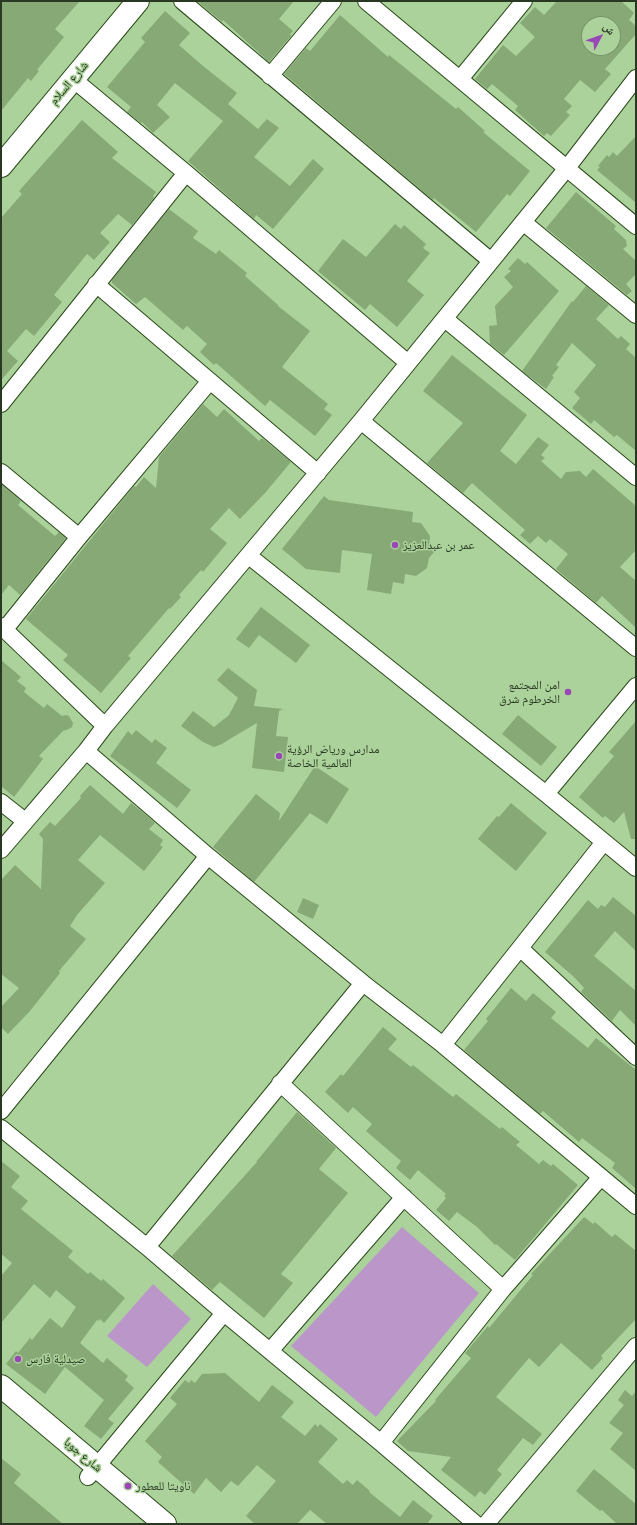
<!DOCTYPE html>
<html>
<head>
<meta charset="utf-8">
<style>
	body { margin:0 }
	#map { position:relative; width:637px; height:1525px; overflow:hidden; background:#acd29b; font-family:"Public Sans","Noto Naskh Arabic",sans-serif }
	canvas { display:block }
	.frame { position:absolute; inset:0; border:2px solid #293822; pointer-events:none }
	.north { position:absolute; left:581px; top:16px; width:40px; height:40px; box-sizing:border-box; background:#acd29b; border:1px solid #78946b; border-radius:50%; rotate:49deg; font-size:11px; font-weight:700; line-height:16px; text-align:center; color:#293822 }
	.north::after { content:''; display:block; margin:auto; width:14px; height:18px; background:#9947b6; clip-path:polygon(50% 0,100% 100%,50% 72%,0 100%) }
</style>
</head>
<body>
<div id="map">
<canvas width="637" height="1525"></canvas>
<div class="frame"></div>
<div class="north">ش</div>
</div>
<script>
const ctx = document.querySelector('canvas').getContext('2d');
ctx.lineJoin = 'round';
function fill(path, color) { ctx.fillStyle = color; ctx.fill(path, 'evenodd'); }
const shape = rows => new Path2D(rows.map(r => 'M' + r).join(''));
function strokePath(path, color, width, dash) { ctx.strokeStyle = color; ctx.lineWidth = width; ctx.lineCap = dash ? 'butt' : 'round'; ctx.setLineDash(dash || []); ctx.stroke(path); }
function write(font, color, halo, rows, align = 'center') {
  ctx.font = font + ' "Public Sans","Noto Naskh Arabic",sans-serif'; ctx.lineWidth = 3; ctx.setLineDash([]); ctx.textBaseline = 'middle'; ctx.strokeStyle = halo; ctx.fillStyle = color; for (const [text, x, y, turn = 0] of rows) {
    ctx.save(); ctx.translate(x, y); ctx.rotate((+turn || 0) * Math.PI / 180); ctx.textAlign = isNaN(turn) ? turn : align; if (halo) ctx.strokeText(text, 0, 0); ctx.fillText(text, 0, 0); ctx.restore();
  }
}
fill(shape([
	[402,1227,479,1293,376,1417,291,1346],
	[153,1284,191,1319,147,1367,107,1336]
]), '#bb97c9');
fill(shape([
	[1,1,80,1,55,29,64,37,37,70,39,71,31,81,28,78,1,111],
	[197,1,294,1,279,19,293,31,290,34,291,36,269,62,223,20,222,22],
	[557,1,621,1,634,13,629,20,636,26,636,34,605,69,611,74,595,92,580,80,564,99,572,106,566,112,570,115,551,136,547,133,544,136,515,110,518,106,492,84,487,89,475,79,503,45,516,56,535,37,520,23,535,7,544,15],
	[589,24,613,24,613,48,589,48],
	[165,11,190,33,179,45,203,66,237,93,228,104,258,129,267,119,279,128,254,157,290,186,313,159,324,169,273,229,256,215,254,219,188,161,223,121,175,83,157,105,170,117,153,133,142,122,141,123,127,112,131,107,107,87,145,42,141,38],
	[340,15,388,57,389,55,456,109,458,107,485,131,483,132,530,171,510,196,507,194,476,232,434,198,433,200,284,74,306,48,310,51],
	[82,120,118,152,112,158,156,192,153,196,154,198,132,225,118,214,100,233,110,242,94,260,87,254,54,295,62,302,34,336,26,329,7,351,18,361,1,380,1,218,22,194,19,191],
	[636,136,636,203,597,170,600,167,598,166,607,155,609,157,613,152,617,156],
	[576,192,616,226,614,229,626,240,627,246,623,249,636,261,636,274,626,284,632,291,627,295,546,228],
	[169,209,198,231,193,238,216,254,219,250,247,273,245,276,278,305,278,306,310,331,282,367,328,404,324,409,332,415,315,436,270,400,265,406,216,363,214,365,200,352,207,344,187,326,183,330,145,297,136,304,112,283,112,280],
	[395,224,401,229,404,225,426,244,423,248,430,253,407,281,424,295,397,327,370,304,365,310,318,271,343,239,366,257],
	[518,258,525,264,527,262,559,291,504,355,490,344,489,326,497,325,495,306,513,287,504,277,511,271,508,269],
	[586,286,609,305,596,319,618,339,621,336,630,344,626,349,636,358,636,451,617,435,614,437,594,420,591,424,572,408,580,398,574,392,596,365,572,343,556,365,559,367,552,376,554,377,546,389,522,371,572,301,573,302],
	[452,355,527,415,500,451,516,464,538,437,549,445,541,455,545,458,541,461,561,479,566,472,580,471,586,477,593,469,636,506,636,550,620,567,636,581,636,628,602,596,596,603,556,569,568,554,550,539,546,543,538,536,530,544,520,535,525,530,472,483,463,493,427,463,463,423,423,391],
	[203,404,217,417,224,409,259,441,262,438,291,462,265,493,240,519,229,508,210,529,227,543,203,572,201,570,179,595,181,597,170,609,169,608,128,656,131,658,101,693,63,660,68,655,26,619,134,486,136,487,144,477,156,488,159,457],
	[1,484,21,501,18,505,55,536,59,532,66,538,20,595,9,585,1,595],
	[324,496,329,500,413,512,412,522,421,523,430,536,429,546,434,552,429,558,427,568,416,576,405,574,404,584,393,582,391,594,367,590,372,554,342,550,340,573,306,569,282,549],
	[261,607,310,645,296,663,259,635,249,648,236,639],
	[1,660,21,677,17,681,26,688,24,692,44,708,47,704,62,716,66,715,69,716,73,723,72,727,69,729,63,731,39,756,43,759,14,797,1,786],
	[228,668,257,690,254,706,283,709,279,711,276,736,288,737,284,772,252,768,257,723,233,737,222,744,214,747,203,742,181,726,193,711,214,727,229,715,238,698,217,680],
	[518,715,557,747,541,766,502,734],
	[636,721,636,839,631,839,624,812,614,823,605,816,603,818,579,797,614,756,609,752],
	[136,730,152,743,155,739,167,748,156,763,191,790,177,808,110,756,128,731,132,735],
	[315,766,349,789,327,824,310,813,254,882,213,847,256,794,280,813,279,821],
	[90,785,123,814,131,803,140,810,155,823,149,829,163,840,160,845,163,847,144,871,100,835,78,860,105,883,77,915,70,926,86,939,59,971,60,973,30,1011,8,1034,1,1027,1,1007,19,988,1,974,1,880,15,865,41,889,43,839,39,834,50,822,55,826,81,798,80,796],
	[511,803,547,833,516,871,478,839,497,816,499,817],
	[613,897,636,916,636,951,615,931,594,956,636,991,636,1026,620,1010,612,1021,581,992,584,988,574,977,545,952,588,900,598,909,601,905,605,907],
	[303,898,319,905,313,919,297,912],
	[511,988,526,1001,533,993,556,1012,551,1018,588,1048,596,1038,636,1070,636,1189,612,1168,615,1163,582,1138,579,1142,543,1111,540,1114,464,1050,488,1021,486,1019],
	[383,1027,397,1039,388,1049,411,1067,413,1065,453,1097,456,1094,500,1129,502,1127,520,1142,516,1145,539,1164,543,1160,551,1166,553,1164,578,1185,515,1260,496,1244,495,1245,477,1227,457,1212,449,1221,436,1210,446,1198,444,1196,446,1194,418,1170,410,1180,396,1168,401,1161,366,1131,372,1124,353,1107,348,1113,325,1092,341,1074,343,1076],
	[297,1112,336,1148,319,1169,348,1193,281,1274,293,1283,264,1318,220,1282,212,1290,172,1256,257,1162,256,1162],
	[1,1161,20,1176,11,1187,28,1201,21,1209,73,1251,68,1257,88,1274,90,1272,101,1281,103,1279,125,1298,104,1323,100,1319,99,1321,97,1320,80,1343,103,1363,107,1358,128,1376,125,1380,134,1388,108,1419,114,1423,101,1439,84,1426,104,1400,65,1367,45,1394,6,1364,16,1351,18,1353,30,1338,32,1340,50,1318,62,1328,76,1307,56,1290,50,1298,34,1284,1,1323,1,1276,12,1263,1,1254],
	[584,1217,593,1224,595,1222,612,1237,615,1234,636,1251,636,1319,601,1356,603,1358,592,1370,561,1343,539,1367,529,1358,496,1397,542,1434,533,1445,523,1438,497,1470,502,1474,485,1495,480,1491,475,1497,441,1470,451,1457,408,1451,397,1441,436,1401,435,1400,471,1358,465,1353,488,1326,489,1328,533,1275,531,1274],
	[225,1373,259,1402,272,1385,294,1402,281,1417,305,1436,315,1424,318,1427,320,1424,338,1439,318,1462,343,1484,347,1480,353,1485,357,1480,370,1491,369,1492,400,1517,413,1500,433,1516,427,1524,327,1524,310,1510,297,1524,255,1524,246,1516,276,1481,257,1465,238,1486,231,1481,221,1492,206,1478,194,1494,158,1462,162,1457,145,1441,177,1404,170,1398,185,1380,189,1383,191,1380,195,1383,202,1374],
	[625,1390,632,1396,636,1391,636,1471,610,1449,623,1433,609,1423,624,1405,618,1400],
	[1,1458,21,1474,14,1483,63,1524,1,1524],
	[594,1469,636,1504,636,1524,617,1524,602,1510,600,1511,576,1491]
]), '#86a976');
const street = shape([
	[182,1,491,261],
	[366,1,636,226],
	[270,76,333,1],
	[73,79,186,173,408,363],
	[460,79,524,1],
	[523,222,636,315],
	[96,284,318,473],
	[445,319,636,477],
	[1,404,186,173],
	[361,421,636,648],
	[1,472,79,537],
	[249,556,546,794,636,868],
	[1,626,105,726],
	[5,629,79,537,210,381],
	[86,751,208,856,363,983,443,1045,636,1206],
	[546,794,636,686],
	[1,802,25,821],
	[1,850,86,751,105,726,361,421,567,168,636,78],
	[520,948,636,1057],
	[443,1045,604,842],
	[280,1083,503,1289],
	[1,1111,208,856],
	[1,1128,147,1247,224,1313,381,1443,476,1524],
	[147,1247,363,983],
	[270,1351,404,1197],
	[381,1443,503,1289,601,1177],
	[88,1477,224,1313],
	[486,1524,636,1346]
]);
const secondary = shape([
	[1,166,138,1],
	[1,1386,165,1524]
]);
strokePath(street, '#2a4a19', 18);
strokePath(secondary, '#2a4a19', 24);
strokePath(street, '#fff', 16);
strokePath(secondary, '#fff', 22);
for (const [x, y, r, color] of [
	[395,545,4,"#9947b6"],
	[568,692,4,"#9947b6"],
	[279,756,4,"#9947b6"],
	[18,1359,4,"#9947b6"],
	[128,1486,4,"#9947b6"]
]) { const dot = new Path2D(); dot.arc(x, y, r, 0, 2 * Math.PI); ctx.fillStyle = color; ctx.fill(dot); strokePath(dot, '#acd29b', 1.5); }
write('12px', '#293822', '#acd29b', [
	["شارع السلام",69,83,-50],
	["شارع جوبا",83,1455,40]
]);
write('12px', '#293822', '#acd29b', [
	["عمر بن عبدالعزيز",403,545],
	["امن المجتمع",560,685,"right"],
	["الخرطوم شرق",560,699,"right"],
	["مدارس ورياض الرؤية",287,749],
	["العالمية الخاصة",287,763],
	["صيدلية فارس",26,1359],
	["ناويتا للعطور",136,1486]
], 'left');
</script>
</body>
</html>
